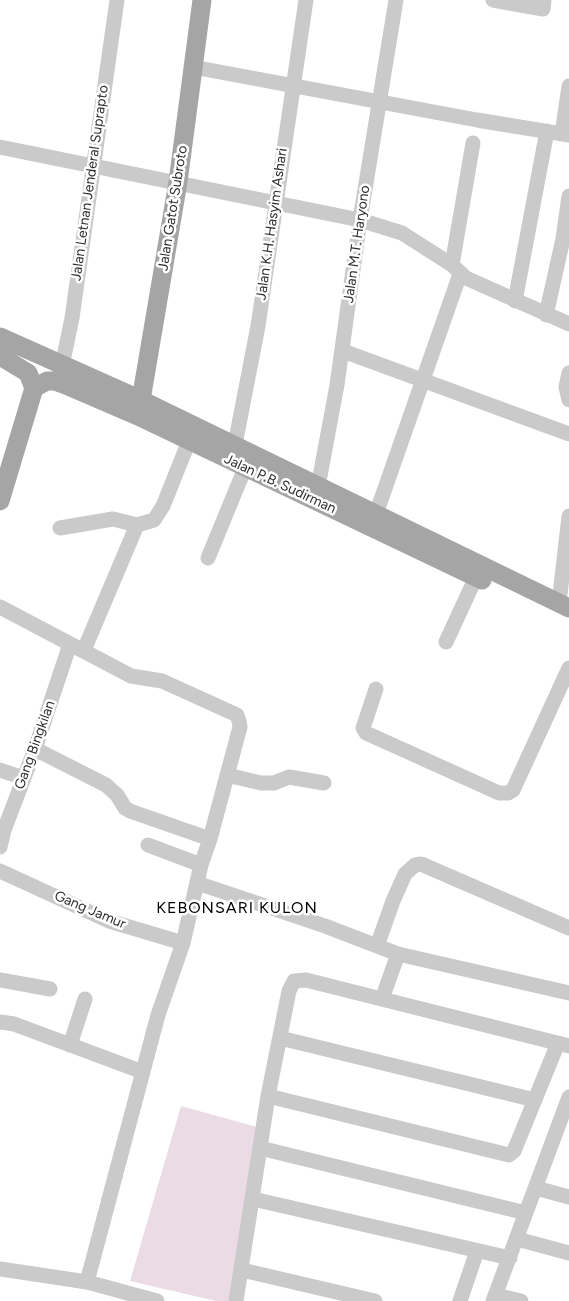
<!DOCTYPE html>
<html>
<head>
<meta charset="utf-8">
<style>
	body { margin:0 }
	canvas { display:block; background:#fff }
</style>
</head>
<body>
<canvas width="569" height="1301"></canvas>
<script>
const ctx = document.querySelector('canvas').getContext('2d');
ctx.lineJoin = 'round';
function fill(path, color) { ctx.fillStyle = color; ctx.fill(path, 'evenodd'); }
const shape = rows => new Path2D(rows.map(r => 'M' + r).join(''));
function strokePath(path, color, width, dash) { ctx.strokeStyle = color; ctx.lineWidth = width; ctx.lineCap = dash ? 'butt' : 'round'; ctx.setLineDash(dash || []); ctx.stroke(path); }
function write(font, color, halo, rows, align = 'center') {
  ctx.font = font + ' Figtree,sans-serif'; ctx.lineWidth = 5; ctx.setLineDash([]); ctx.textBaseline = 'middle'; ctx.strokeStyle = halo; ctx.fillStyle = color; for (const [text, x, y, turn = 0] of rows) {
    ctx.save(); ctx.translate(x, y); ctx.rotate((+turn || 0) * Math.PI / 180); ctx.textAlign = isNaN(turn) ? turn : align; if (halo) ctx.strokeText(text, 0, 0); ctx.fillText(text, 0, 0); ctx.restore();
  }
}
fill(shape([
	[181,1106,257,1127,231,1301,216,1301,130,1281]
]), '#ebdbe5');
strokePath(shape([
	[493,0,543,9,544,0],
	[193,67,477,120,569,135],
	[562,134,569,86],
	[0,147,360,220,402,233,452,265,466,278,569,324],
	[452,265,473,143],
	[515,301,547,131],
	[546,315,563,239,569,196],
	[343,351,569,434],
	[62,366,72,318,117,0],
	[569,373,566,387,569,400],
	[233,455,258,326,306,0],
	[318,487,337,385,360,220,396,0],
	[376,514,460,274],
	[137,525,154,520,163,506,189,441],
	[60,528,113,519,137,525,84,650],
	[208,558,245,468],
	[559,603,569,516],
	[0,607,131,676,162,681,237,715,239,721,240,727,210,839,201,865,183,943,158,1015,87,1282],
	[446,642,476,577],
	[376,689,363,728,366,733,499,793,508,793,513,790,569,668],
	[35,749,106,785,117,795,125,808,130,811,210,839],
	[0,770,24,778],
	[227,775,261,783,274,783,289,777,324,783],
	[148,845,201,865],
	[0,847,4,830,35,749,70,644],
	[0,871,109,921,183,943],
	[197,883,325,926,398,954,569,993],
	[377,946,393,901,405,874,415,865,421,864,569,928],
	[0,980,50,989],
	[382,999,398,954],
	[0,1022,14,1024,143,1072],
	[280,1038,535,1100],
	[70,1045,85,999],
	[268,1096,509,1155,514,1151,558,1043],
	[260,1148,526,1213],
	[536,1188,569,1197],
	[253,1199,510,1258],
	[517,1239,569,1253],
	[0,1269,87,1282,157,1301],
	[242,1270,375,1301],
	[495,1295,521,1301],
	[236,1301,268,1096,289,991,294,981,306,980,569,1046],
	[460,1301,477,1251],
	[493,1301,569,1097]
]), '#cacaca', 15);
strokePath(shape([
	[0,337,141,400,569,608],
	[0,356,28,373,34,388],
	[34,388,47,381,55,381,66,385,138,416,482,580],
	[141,400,178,182,202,0],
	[0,501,34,388]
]), '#a5a5a5', 19);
write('14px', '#2d2d2d', '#fff', [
	["Jalan Letnan Jenderal Suprapto",90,183,-82],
	["Jalan Gatot Subroto",173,208,-81],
	["Jalan K.H. Hasyim Ashari",272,224,-82],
	["Jalan M.T. Haryono",357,244,-82],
	["Jalan P.B. Sudirman",280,484,25],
	["Gang Bingkilan",35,745,-70],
	["Gang Jamur",90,910,23]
]);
ctx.letterSpacing = '1px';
write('16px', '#000', '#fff', [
	["KEBONSARI KULON",237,908]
]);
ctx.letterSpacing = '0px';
</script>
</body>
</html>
